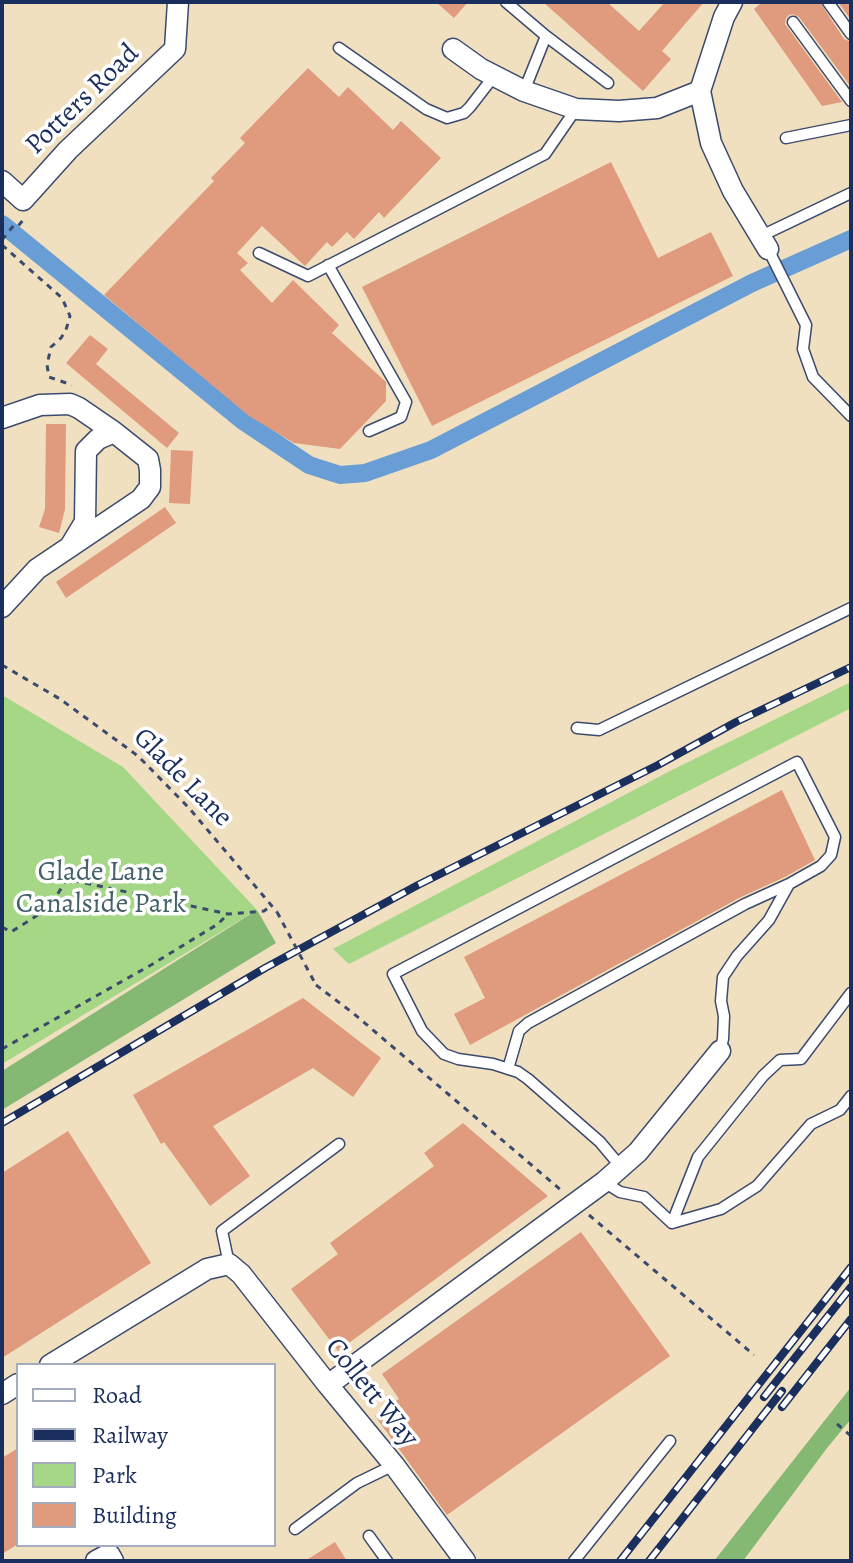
<!DOCTYPE html>
<html>
<head>
<meta charset="utf-8">
<style>
	body { margin:0 }
	#map { position:relative; width:853px; height:1563px; overflow:hidden; background:#f0e0c0; font-family:Alegreya,serif }
	canvas { display:block }
	.frame { position:absolute; inset:0; border:4px solid #1b2f5e; pointer-events:none }
	.legend { position:absolute; left:16px; top:1363px; width:260px; height:184px; box-sizing:border-box; background:#fff; border:2px solid #a4acbf; margin:0; padding:10px 14px; list-style:none; font-size:24px; color:#1b2f5e }
	.legend li { display:flex; align-items:center; gap:16px; height:40px }
	.legend b { width:40px; border:2px solid #a4acbf }
</style>
</head>
<body>
<div id="map">
<canvas width="853" height="1563"></canvas>
<div class="frame"></div>
<ul class="legend">
<li><b style="height:10px;background:#fff"></b>Road</li>
<li><b style="height:10px;background:#1b2f5e"></b>Railway</li>
<li><b style="height:22px;background:#a5d786"></b>Park</li>
<li><b style="height:22px;background:#e09a7d"></b>Building</li>
</ul>
</div>
<script>
const ctx = document.querySelector('canvas').getContext('2d');
ctx.lineJoin = 'round';
function fill(path, color) { ctx.fillStyle = color; ctx.fill(path, 'evenodd'); }
const shape = rows => new Path2D(rows.map(r => 'M' + r).join(''));
function strokePath(path, color, width, dash) { ctx.strokeStyle = color; ctx.lineWidth = width; ctx.lineCap = dash ? 'butt' : 'round'; ctx.setLineDash(dash || []); ctx.stroke(path); }
function write(font, color, halo, rows, align = 'center') {
  ctx.font = font + ' Alegreya,serif'; ctx.lineWidth = 7; ctx.setLineDash([]); ctx.textBaseline = 'middle'; ctx.strokeStyle = halo; ctx.fillStyle = color; for (const [text, x, y, turn = 0] of rows) {
    ctx.save(); ctx.translate(x, y); ctx.rotate((+turn || 0) * Math.PI / 180); ctx.textAlign = isNaN(turn) ? turn : align; if (halo) ctx.strokeText(text, 0, 0); ctx.fillText(text, 0, 0); ctx.restore();
  }
}
fill(shape([
	[851,682,851,708,349,964,333,949,668,772],
	[2,695,123,767,257,910,2,1064]
]), '#a5d786');
fill(shape([
	[257,910,276,943,2,1110,2,1071],
	[851,1387,851,1419,827,1448,743,1561,714,1561]
]), '#84b873');
strokePath(shape([
	[2,224,243,421,309,465,340,475,365,473,431,450,752,283,851,239]
]), '#689dd5', 18);
fill(shape([
	[436,2,468,2,454,18],
	[543,2,607,2,639,31,665,2,704,2,662,51,671,59,643,91],
	[762,2,820,2,844,39,851,42,851,87,799,17,793,14,789,15,786,18,785,24,842,102,822,106,754,9],
	[838,2,851,2,851,20],
	[308,68,339,97,348,87,393,130,401,121,441,158,384,218,379,212,354,239,347,232,332,247,327,242,305,266,262,226,237,253,248,263,240,270,272,303,293,280,339,325,332,333,386,382,386,401,340,449,294,443,249,416,104,295,214,181,211,178,245,143,240,138],
	[611,162,658,258,711,232,733,276,432,426,362,287],
	[90,335,108,349,96,364,179,433,167,448,66,363],
	[46,424,66,424,65,509,59,533,39,527,45,509],
	[171,450,193,451,190,504,169,503],
	[165,507,176,523,66,598,56,582],
	[782,790,815,860,785,877,741,897,470,1045,454,1014,485,998,464,957],
	[303,998,381,1058,353,1097,313,1068,213,1126,250,1176,210,1206,164,1142,161,1144,133,1095],
	[463,1123,548,1196,338,1351,291,1289,338,1254,330,1243,434,1166,424,1153],
	[68,1131,151,1263,2,1358,2,1173],
	[581,1232,670,1356,447,1515,375,1416,399,1399,382,1374],
	[18,1448,18,1544,2,1554,2,1458],
	[335,1542,347,1561,305,1561]
]), '#e09a7d');
const service = shape([
	[506,2,546,36,524,91],
	[828,2,851,34],
	[793,22,851,101],
	[546,36,608,83],
	[339,48,426,109,447,118,464,113,470,107,494,76],
	[786,138,851,125],
	[761,236,851,193],
	[768,249,806,325,803,349,813,377,851,416],
	[259,253,308,276,545,154,576,109],
	[328,265,406,402,401,417,369,431],
	[577,728,599,730,851,608],
	[508,1069,519,1031,528,1023,745,904,789,884],
	[621,1167,600,1142,528,1079,518,1072,493,1064,458,1059,444,1054,422,1031,393,974,797,762,835,837,831,855,821,866,789,884,769,920,737,956,723,977,721,1001,724,1016,723,1039,720,1051],
	[604,1182,620,1192,644,1197,672,1223,698,1157,763,1076,780,1060,801,1059,851,993],
	[672,1223,721,1209,757,1186,811,1124,840,1110,851,1096],
	[229,1264,222,1231,339,1144],
	[295,1529,357,1483,394,1465],
	[369,1536,387,1561],
	[574,1561,670,1441]
]);
const minor = shape([
	[732,2,724,17,700,91,711,143,733,191,768,249],
	[453,49,481,69,524,91,576,109,619,111,657,108,700,91],
	[2,181,23,200,68,150,175,49,178,2],
	[2,418,40,405,70,404,79,408,114,432],
	[2,607,37,569,141,499,150,487,150,470,148,459,114,432,98,439,86,451,85,522,71,545],
	[50,1365,207,1269,229,1264,241,1274,328,1385,394,1465,465,1561],
	[328,1385,604,1182,638,1152,720,1051],
	[2,1394,18,1384],
	[96,1561,109,1554,113,1561]
]);
strokePath(service, '#3b4a6d', 13);
strokePath(minor, '#3b4a6d', 23);
strokePath(shape([
	[2,240,14,225,18,226,24,219],
	[2,245,62,298,70,316,66,330,61,338,51,347,47,365,49,377,72,385],
	[2,665,60,699,138,756,189,808,277,912],
	[2,927,11,932,49,908,67,879,228,914,264,911,271,906],
	[316,985,353,1013,562,1191],
	[2,1049,151,965,218,924,228,914],
	[589,1215,754,1355],
	[837,1424,851,1436]
]), '#3b4a6d', 3, [6, 6]);
strokePath(service, '#fff', 10);
strokePath(minor, '#fff', 20);
const rail = shape([
	[2,1123,265,968,418,885,658,765,736,722,851,667],
	[764,1397,851,1287],
	[782,1407,851,1319],
	[620,1561,851,1267],
	[649,1561,782,1391]
]);
strokePath(rail, '#1b2f5e', 8);
strokePath(rail, '#fff', 5, [15]);
strokePath(shape([
	[277,912,316,985]
]), '#3b4a6d', 3, [6, 6]);
write('28px', '#1b2f5e', '#fff', [
	["Potters Road",83,100,-44],
	["Glade Lane",182,778,45],
	["Collett Way",371,1393,51]
]);
write('28px', '#44616a', '#fff', [
	["Glade Lane",101,873],
	["Canalside Park",101,905]
]);
</script>
</body>
</html>
